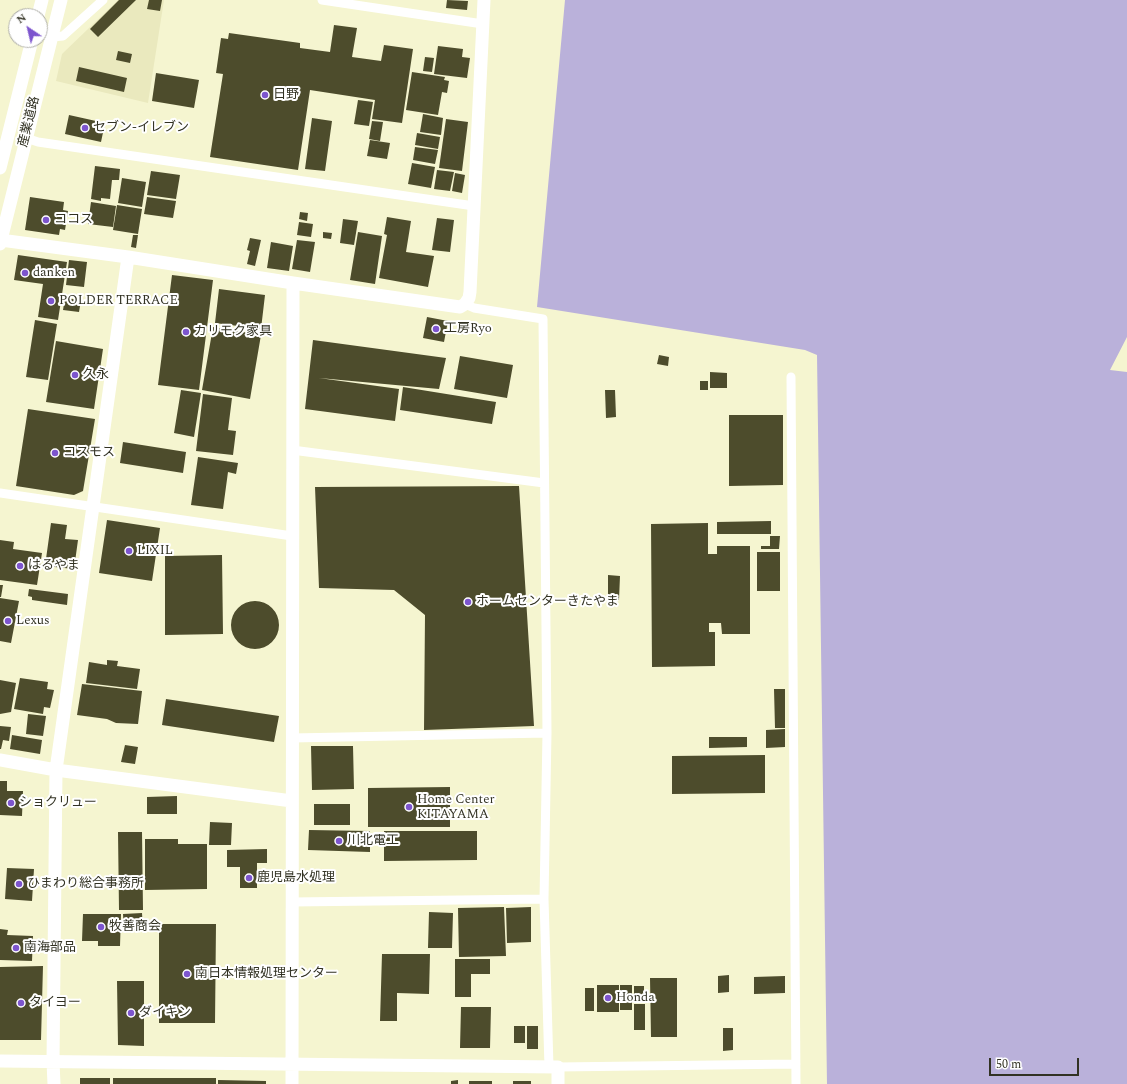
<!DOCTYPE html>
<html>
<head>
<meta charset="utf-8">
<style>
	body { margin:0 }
	#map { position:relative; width:1127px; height:1084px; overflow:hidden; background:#f5f5d0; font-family:Spectral,serif }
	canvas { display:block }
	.north { position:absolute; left:8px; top:8px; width:40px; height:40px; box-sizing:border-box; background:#fff; border:1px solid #adada7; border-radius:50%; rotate:325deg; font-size:11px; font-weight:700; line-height:16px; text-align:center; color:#323223 }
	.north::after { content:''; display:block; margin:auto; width:14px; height:18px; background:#7d55ce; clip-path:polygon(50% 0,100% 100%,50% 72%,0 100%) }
	.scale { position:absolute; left:989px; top:1058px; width:90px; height:18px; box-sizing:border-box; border:2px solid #323223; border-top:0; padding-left:5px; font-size:12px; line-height:14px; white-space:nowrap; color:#323223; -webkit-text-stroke:3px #fff; paint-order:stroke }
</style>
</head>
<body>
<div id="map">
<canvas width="1127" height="1084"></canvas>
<div class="north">N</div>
<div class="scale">50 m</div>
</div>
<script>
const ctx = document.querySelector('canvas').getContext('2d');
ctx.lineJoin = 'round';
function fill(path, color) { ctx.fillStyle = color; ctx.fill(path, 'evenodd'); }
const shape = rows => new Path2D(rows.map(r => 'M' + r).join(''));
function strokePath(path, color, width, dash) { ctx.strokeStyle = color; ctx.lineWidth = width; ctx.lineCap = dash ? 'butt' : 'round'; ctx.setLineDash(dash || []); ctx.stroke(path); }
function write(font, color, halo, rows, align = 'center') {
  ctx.font = font + ' Spectral,"Noto Sans JP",serif'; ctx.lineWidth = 4; ctx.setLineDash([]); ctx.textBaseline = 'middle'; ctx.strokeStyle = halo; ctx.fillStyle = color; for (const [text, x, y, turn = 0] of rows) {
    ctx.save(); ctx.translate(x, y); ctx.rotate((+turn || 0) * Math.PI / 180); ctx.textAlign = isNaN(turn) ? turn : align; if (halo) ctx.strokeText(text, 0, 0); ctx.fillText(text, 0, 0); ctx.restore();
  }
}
fill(shape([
	[118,0,164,0,148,103,56,81,62,54]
]), '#eae9be');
fill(shape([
	[565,0,1127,0,1127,337,1110,370,1127,372,1127,1084,827,1084,817,355,805,350,537,307]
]), '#bab1da');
fill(shape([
	[119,0,136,0,98,37,90,29],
	[149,0,162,0,160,11,147,9],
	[447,0,468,1,467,10,446,8],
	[334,25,357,28,352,57,381,61,384,45,413,49,402,123,372,119,375,100,310,90,298,170,210,157,223,74,216,73,221,38,228,39,229,33,300,43,300,48,330,52],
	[438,46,463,49,462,57,470,58,467,78,434,74],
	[118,51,132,54,130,63,116,60],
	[425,57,434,58,432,72,423,71],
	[79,67,127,78,124,92,76,81],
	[412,72,445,77,444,80,449,81,447,93,442,92,438,115,406,110],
	[156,73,199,80,194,108,152,101],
	[358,100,373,102,369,126,354,124],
	[423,114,443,118,441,135,420,132],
	[69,115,105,123,101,142,65,134],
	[312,118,332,121,325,171,305,169],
	[446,119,468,122,462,171,439,168],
	[372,121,383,122,380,141,369,139],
	[417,133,440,137,438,149,415,145],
	[370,140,390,143,387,159,367,156],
	[415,147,438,150,435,164,413,160],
	[412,163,435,167,431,188,408,184],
	[95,166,120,169,119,180,112,180,110,199,101,198,101,201,91,199],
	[437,170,454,172,450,191,434,189],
	[151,171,180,175,176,199,147,195],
	[455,173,465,175,462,193,452,191],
	[122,178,146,182,142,207,118,203],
	[30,197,64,202,63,210,68,211,65,230,60,229,59,235,25,230],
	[147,197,176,201,173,218,144,214],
	[91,202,116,206,113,227,88,224],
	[117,205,142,209,138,234,113,230],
	[300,212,308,213,307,221,299,219],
	[387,217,411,221,406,252,434,256,428,287,379,278,387,235,384,234],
	[437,218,454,220,450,252,432,250],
	[343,219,358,221,354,245,340,243],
	[299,222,313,224,311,237,297,235],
	[323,232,332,233,331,239,323,238],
	[358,232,382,236,375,284,350,280],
	[133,235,138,235,136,248,131,247],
	[250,238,261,240,255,266,247,264,250,251,247,250],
	[297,240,315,242,310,272,292,269],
	[271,242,293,246,289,271,267,268],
	[18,255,67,262,58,320,38,317,43,284,14,280],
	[69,260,87,262,84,287,66,285],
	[172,275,213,280,199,390,158,385],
	[219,289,265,295,261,329,215,323],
	[65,298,81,300,79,312,63,310],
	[427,317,448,321,444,342,423,338],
	[35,320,57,324,48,380,26,377],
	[213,327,261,335,250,399,202,390],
	[313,340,446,358,439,389,319,378,399,389,395,421,305,409],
	[56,341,103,349,94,409,46,402],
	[659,355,669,357,668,366,657,364],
	[460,356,513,365,507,398,454,389],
	[710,372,727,373,727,388,710,388],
	[700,381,708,381,708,390,700,390],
	[403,387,496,402,492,424,400,410],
	[181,390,201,393,194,437,174,433],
	[605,390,615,390,616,417,606,418],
	[203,394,232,398,228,430,236,431,233,455,196,451],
	[28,409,95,419,83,491,74,495,16,486],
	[729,415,783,415,783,485,729,486],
	[123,442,186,452,183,473,120,463],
	[198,457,238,463,236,474,228,472,223,509,191,505],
	[519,486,534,726,424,730,425,615,394,590,319,588,315,487],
	[107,520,160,528,152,581,99,573],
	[771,521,771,534,717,534,717,522],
	[51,523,67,525,65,539,78,540,74,569,45,566],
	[708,523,708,554,717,554,717,546,750,546,750,634,722,634,721,623,709,623,709,632,715,632,715,666,652,667,651,524],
	[770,536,780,536,779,549,761,549,761,546,770,546],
	[0,540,14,542,13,549,42,553,37,585,0,580],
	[757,552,780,552,780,591,757,591],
	[222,555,223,634,165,635,165,556],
	[608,575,620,576,619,600,608,600],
	[0,585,3,585,1,597,0,597],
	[29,589,68,594,67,605,32,600,32,597,28,596],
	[0,598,19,601,11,643,0,641],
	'231 625a24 24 0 1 1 48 0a24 24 0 1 1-48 0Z',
	[107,660,118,661,117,666,140,669,137,689,86,683,89,662,107,665],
	[20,678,48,682,47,689,54,690,50,708,44,707,43,714,14,709],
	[0,680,16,683,11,712,0,714],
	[82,684,142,691,138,724,116,723,107,719,77,715],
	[774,689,785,689,785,728,775,728],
	[166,699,279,716,274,742,162,725],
	[28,714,46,716,43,736,26,734],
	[0,726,11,727,9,741,3,740,1,749,0,749],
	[785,729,785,747,766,748,766,730],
	[12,735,42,740,40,754,10,749],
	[709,737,747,737,747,747,709,748],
	[125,745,138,747,135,764,121,762],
	[311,746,353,746,354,789,312,790],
	[765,755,765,793,672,794,672,756],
	[0,781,7,781,7,791,23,791,22,816,0,815],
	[450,787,450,827,368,827,368,788],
	[177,796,177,814,147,814,147,797],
	[314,804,350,804,350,825,314,825],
	[210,822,232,823,231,845,209,845],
	[309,830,370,831,370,852,308,850],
	[384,831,477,831,477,860,384,861],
	[118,832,142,832,143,910,119,910],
	[145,839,178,839,178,844,207,844,207,889,145,890],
	[267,849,267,863,257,863,257,888,240,888,240,867,227,867,227,850],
	[7,868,34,869,32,901,5,899],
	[504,907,506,956,459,957,458,908],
	[531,907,531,942,507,943,506,908],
	[429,912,453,913,452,948,428,948],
	[142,913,143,930,124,931,123,914],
	[83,914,121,914,120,946,98,946,98,941,82,941],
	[159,924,216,924,215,1023,159,1023],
	[0,929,8,930,7,935,33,936,32,961,0,960],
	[382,954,430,954,429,994,397,993,397,1021,380,1021],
	[455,959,490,959,490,974,471,974,471,997,455,997],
	[43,966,41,1040,0,1040,0,967],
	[729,975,729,992,718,993,718,976],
	[785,976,785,993,754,994,754,977],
	[650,978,677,978,677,1037,651,1037],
	[117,981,144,981,144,1046,118,1045],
	[597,985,619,985,619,1012,597,1012],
	[620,985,632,985,632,1010,620,1010],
	[634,986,644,986,644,1002,634,1002],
	[585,988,594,988,594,1011,585,1011],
	[634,1004,645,1004,645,1030,634,1030],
	[461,1007,491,1007,490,1048,460,1048],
	[514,1026,525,1026,525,1043,514,1043],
	[527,1026,538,1026,538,1049,527,1049],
	[723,1028,733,1028,733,1050,723,1051],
	[80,1078,110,1078,110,1084,80,1084],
	[113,1078,216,1078,216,1084,113,1084],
	[218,1080,266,1081,266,1084,218,1084],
	[458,1080,458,1084,451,1084,451,1081],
	[469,1081,492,1081,492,1084,469,1084],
	[513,1081,531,1081,531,1084,513,1084]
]), '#4d4c2c');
strokePath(shape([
	[322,0,483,24],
	[52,37,63,36,103,0],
	[26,138,38,142,474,206],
	[465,304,474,308,543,319,547,733,544,899,549,1067],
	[791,377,796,1084],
	[292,450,544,483],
	[0,493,292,536],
	[292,738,547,733],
	[292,902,544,899],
	[558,1067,796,1064]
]), '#fff', 9);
strokePath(shape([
	[38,16,42,0],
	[0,168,32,40],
	[0,240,128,257,293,283,460,307,465,304,469,298,470,292,484,0],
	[0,244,61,0],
	[0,760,56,770,292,801],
	[0,1061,558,1067,558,1084],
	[54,1084,53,1062,56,770,128,257],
	[292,1084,293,283]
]), '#fff', 13);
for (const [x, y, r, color] of [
	[265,95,4,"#7d55ce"],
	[85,128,4,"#7d55ce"],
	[46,220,4,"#7d55ce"],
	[25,273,4,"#7d55ce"],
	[51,301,4,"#7d55ce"],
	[436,329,4,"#7d55ce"],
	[186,332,4,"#7d55ce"],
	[75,375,4,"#7d55ce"],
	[55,453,4,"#7d55ce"],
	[129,551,4,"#7d55ce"],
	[20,566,4,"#7d55ce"],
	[468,602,4,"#7d55ce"],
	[8,621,4,"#7d55ce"],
	[11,803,4,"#7d55ce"],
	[409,807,4,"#7d55ce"],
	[339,841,4,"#7d55ce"],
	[249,878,4,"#7d55ce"],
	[19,884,4,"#7d55ce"],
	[101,927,4,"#7d55ce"],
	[16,948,4,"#7d55ce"],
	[187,974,4,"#7d55ce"],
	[608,998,4,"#7d55ce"],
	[21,1003,4,"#7d55ce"],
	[131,1013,4,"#7d55ce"]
]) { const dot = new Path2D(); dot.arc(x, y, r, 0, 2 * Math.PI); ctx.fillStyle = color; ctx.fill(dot); strokePath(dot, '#fff', 1.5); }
write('13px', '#323223', '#fff', [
	["日野",273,95],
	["セブン-イレブン",93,128],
	["ココス",54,220],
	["danken",33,273],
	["POLDER TERRACE",59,301],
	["工房Ryo",444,329],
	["カリモク家具",194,332],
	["久永",83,375],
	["コスモス",63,453],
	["LIXIL",137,551],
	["はるやま",28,566],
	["ホームセンターきたやま",476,602],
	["Lexus",16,621],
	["Home Center",417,800],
	["KITAYAMA",417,815],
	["ショクリュー",19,803],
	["川北電工",347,841],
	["鹿児島水処理",257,878],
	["ひまわり総合事務所",27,884],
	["牧善商会",109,927],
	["南海部品",24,948],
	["南日本情報処理センター",195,974],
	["Honda",616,998],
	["タイヨー",29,1003],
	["ダイキン",139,1013]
], 'left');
write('13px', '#323223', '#fff', [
	["産業道路",30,122,-76]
]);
</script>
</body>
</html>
